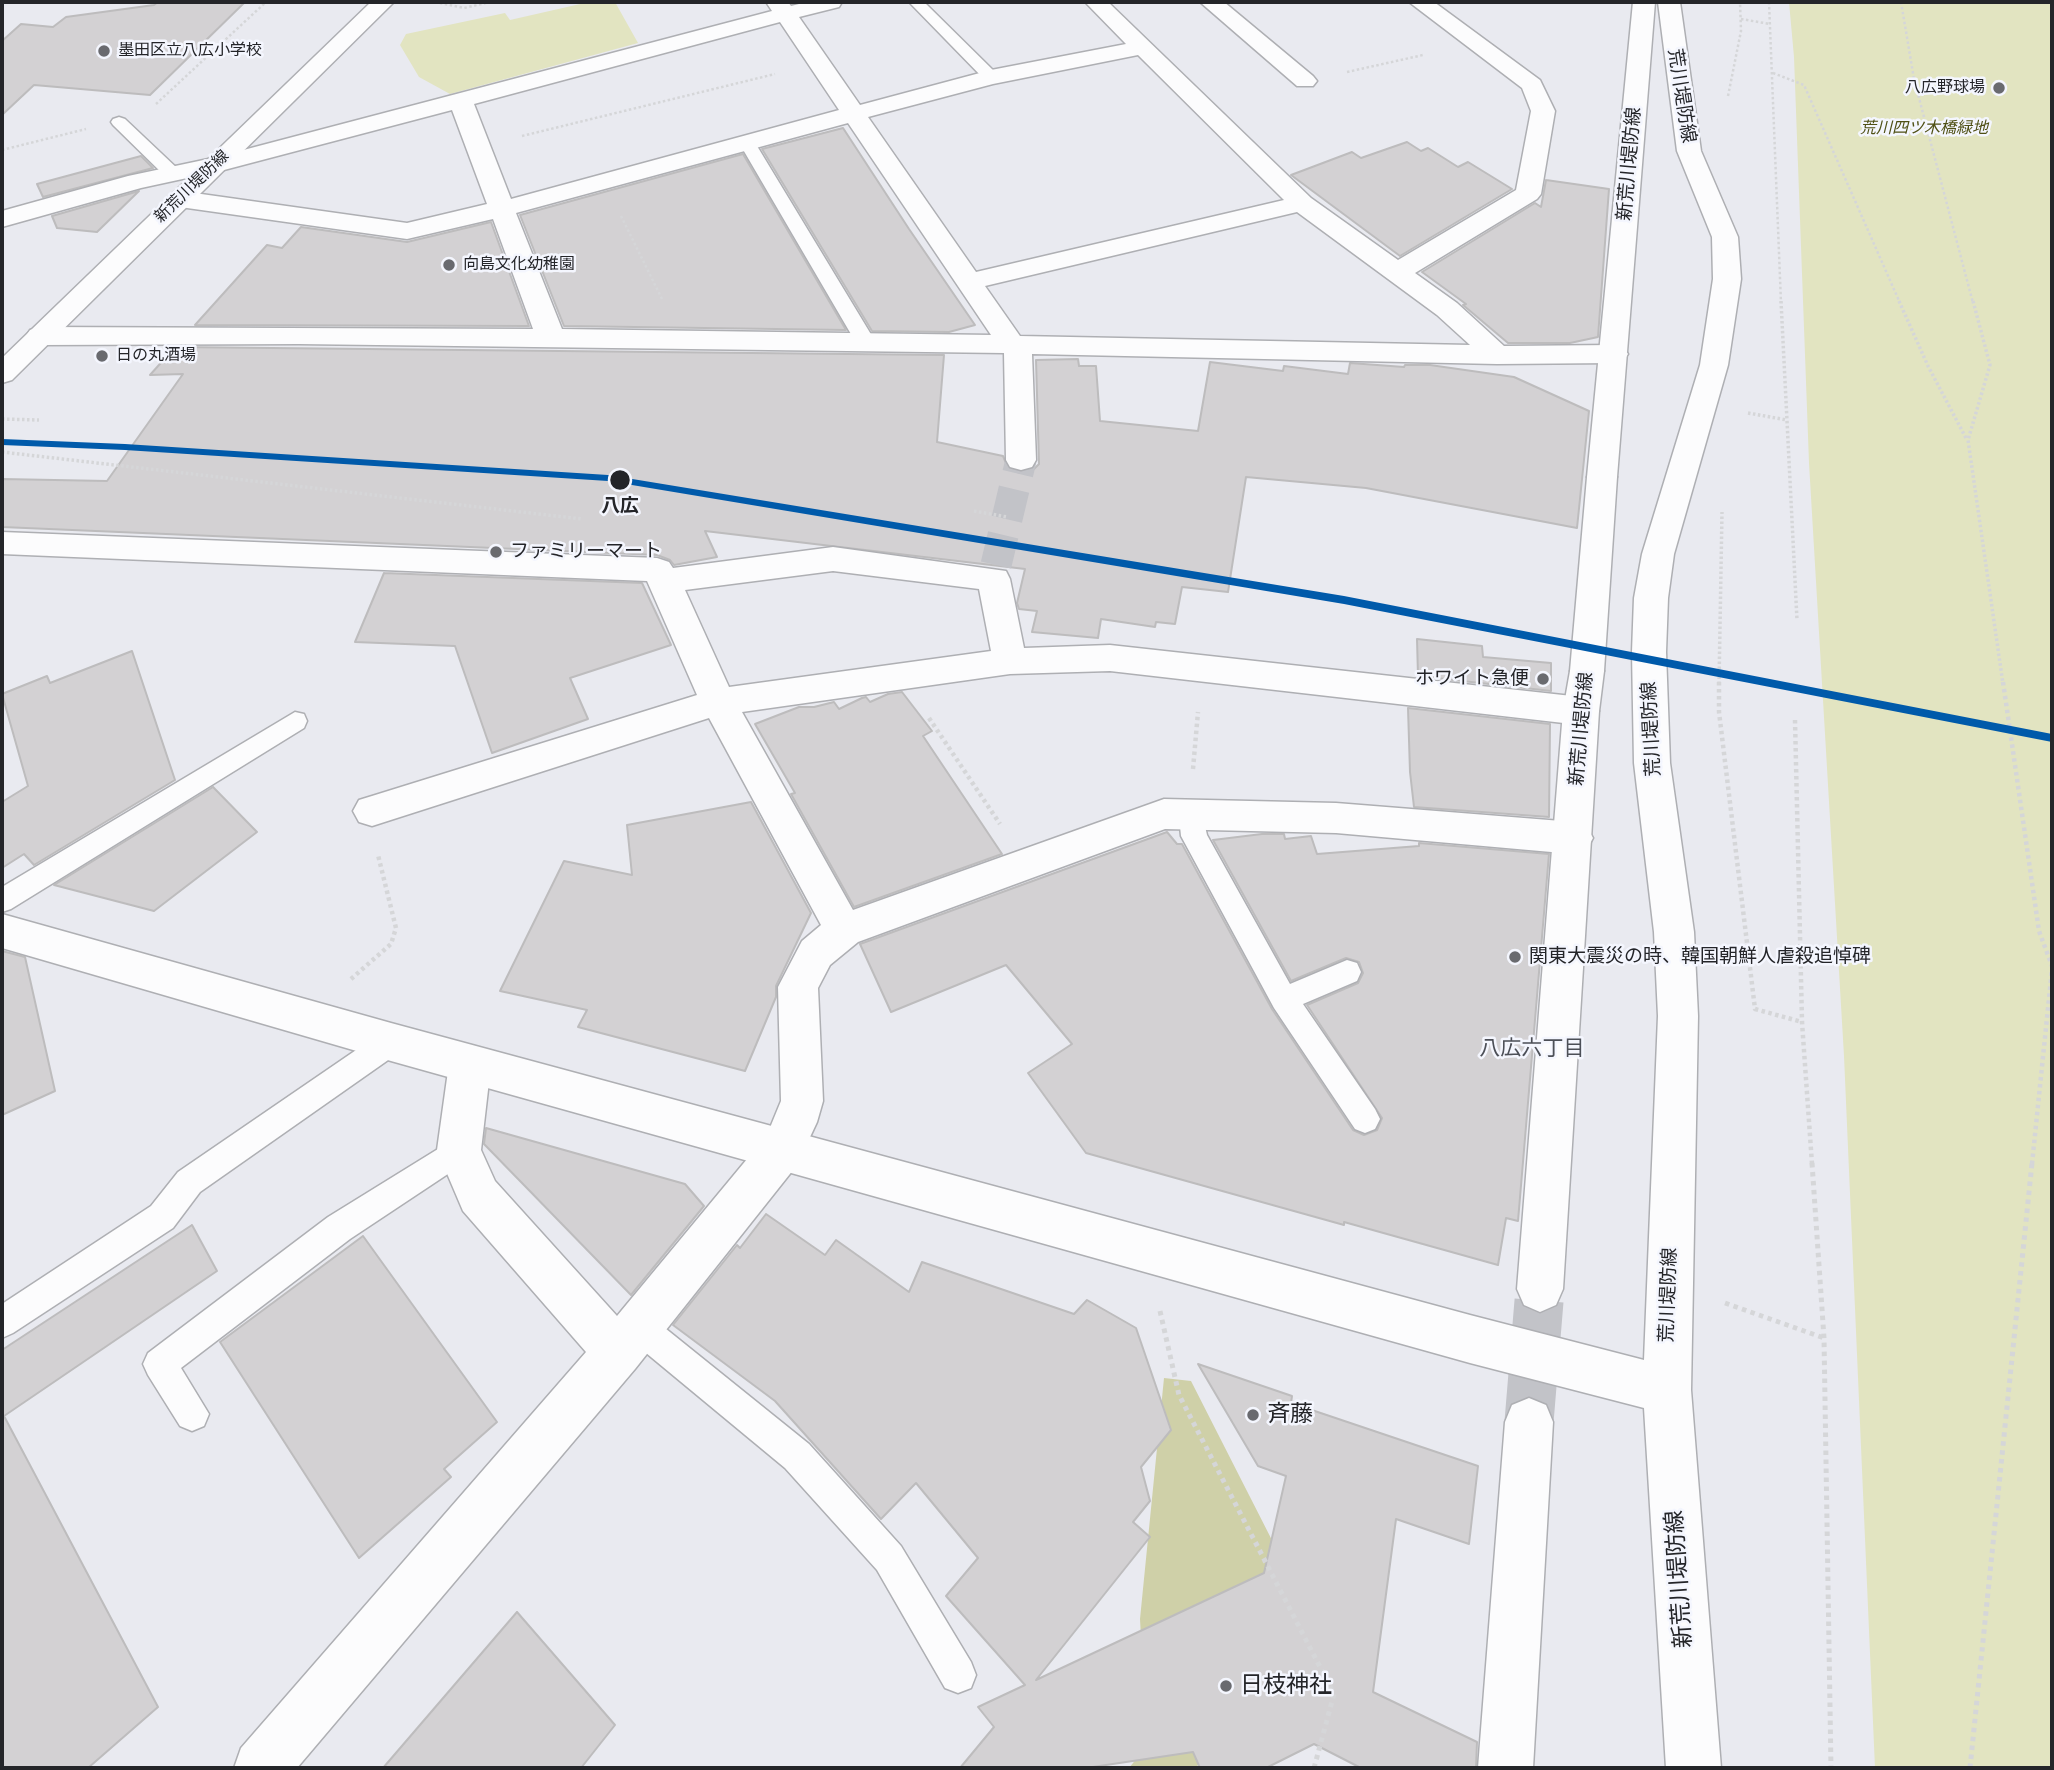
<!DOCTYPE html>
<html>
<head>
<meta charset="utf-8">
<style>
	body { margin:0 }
	#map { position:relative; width:2054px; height:1770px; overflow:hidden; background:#e9eaf0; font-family:"Times New Roman",serif }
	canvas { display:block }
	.frame { position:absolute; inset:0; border:4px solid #242529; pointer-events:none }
</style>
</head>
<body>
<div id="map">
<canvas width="2054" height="1770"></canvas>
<div class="frame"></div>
</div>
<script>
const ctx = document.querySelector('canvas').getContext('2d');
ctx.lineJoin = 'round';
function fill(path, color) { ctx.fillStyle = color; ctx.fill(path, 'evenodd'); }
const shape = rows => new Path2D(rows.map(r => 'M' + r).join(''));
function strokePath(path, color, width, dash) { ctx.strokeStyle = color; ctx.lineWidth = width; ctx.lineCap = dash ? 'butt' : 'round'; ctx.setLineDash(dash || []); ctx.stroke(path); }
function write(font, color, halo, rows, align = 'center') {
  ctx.font = font + ' "Times New Roman","Noto Sans JP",serif'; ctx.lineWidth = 5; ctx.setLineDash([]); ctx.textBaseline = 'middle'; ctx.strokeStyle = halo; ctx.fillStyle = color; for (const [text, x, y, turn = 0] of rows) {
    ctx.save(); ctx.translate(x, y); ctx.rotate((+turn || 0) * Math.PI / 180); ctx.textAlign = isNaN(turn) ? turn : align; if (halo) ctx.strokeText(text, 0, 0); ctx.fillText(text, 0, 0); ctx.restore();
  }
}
fill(shape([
	[589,2,615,2,638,43,450,94,419,77,400,45,406,34,505,13,510,20],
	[1789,2,2052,2,2052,1768,1875,1768,1844,1056,1809,463,1794,57]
]), '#e2e4c1');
fill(shape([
	[1164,1378,1191,1381,1307,1609,1292,1716,1193,1768,1129,1768,1161,1728,1144,1692,1140,1619]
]), '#cfd0a8');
const building = shape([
	[158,2,245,2,150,95,34,85,2,115,2,41,21,24,53,27,66,17,154,5,158,2],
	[843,128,909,229,975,325,949,332,872,331,762,149,843,128],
	[1407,142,1421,151,1428,148,1458,167,1468,162,1512,189,1400,256,1291,175,1352,152,1361,158,1407,142],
	[743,154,846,330,564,326,520,215,743,154],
	[141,156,153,168,43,197,37,184,141,156],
	[1546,180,1609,189,1598,337,1570,343,1508,343,1463,305,1466,304,1422,272,1535,203,1541,207,1546,180],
	[139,191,97,232,57,228,52,216,139,191],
	[491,222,529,326,195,325,267,245,282,248,301,227,407,242,491,222],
	[175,347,944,355,937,442,1003,456,1008,468,1020,473,1033,470,1039,464,1036,360,1078,359,1079,366,1096,366,1100,421,1198,431,1210,362,1283,371,1284,366,1348,374,1350,363,1404,367,1405,365,1430,365,1514,377,1589,411,1577,528,1366,488,1246,477,1228,592,1182,587,1175,624,1156,622,1155,627,1101,619,1098,638,1032,632,1037,611,1019,609,1017,603,1025,569,705,531,717,557,674,565,670,560,657,555,2,527,2,479,107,481,183,374,150,375,175,347],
	[384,573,642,583,671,645,570,678,588,719,492,753,455,646,355,642,384,573],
	[1417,639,1482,646,1483,657,1551,663,1551,691,1418,676,1417,639],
	[132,651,175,780,34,865,24,854,2,868,2,802,28,786,2,694,47,676,50,683,132,651],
	[902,692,932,731,923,736,1002,854,854,907,791,794,795,793,755,724,799,707,814,707,834,702,839,709,862,698,866,697,870,702,888,694,902,692],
	[1408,708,1550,724,1549,817,1414,807,1410,772,1408,708],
	[213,787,257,832,154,911,54,885,213,787],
	[751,802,811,913,776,986,776,997,745,1071,578,1027,587,1010,500,991,564,861,632,875,627,825,751,802],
	[1167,832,1177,844,1182,844,1272,1009,1353,1130,1364,1135,1377,1130,1382,1118,1307,1005,1358,983,1363,973,1359,962,1346,958,1291,981,1213,840,1262,834,1284,834,1285,839,1311,836,1317,854,1419,846,1419,843,1549,854,1518,1221,1506,1218,1498,1265,1344,1222,1344,1225,1086,1153,1028,1073,1072,1044,1006,965,891,1012,860,944,1167,832],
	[2,951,25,957,55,1091,2,1115,2,951],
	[486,1128,685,1184,704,1206,631,1295,484,1144,486,1128],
	[766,1214,825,1255,836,1240,909,1292,922,1262,1074,1314,1087,1300,1136,1328,1171,1430,1141,1467,1150,1501,1133,1522,1150,1537,1036,1680,1264,1573,1286,1476,1258,1466,1198,1364,1292,1396,1291,1403,1478,1466,1469,1544,1396,1519,1373,1692,1477,1742,1476,1768,1361,1768,1314,1744,1266,1768,1200,1768,1193,1752,1086,1768,960,1768,994,1727,978,1707,1025,1685,946,1596,978,1558,916,1483,881,1519,775,1401,673,1325,737,1245,740,1248,766,1214],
	[192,1225,217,1271,4,1416,158,1707,88,1768,2,1768,2,1350,192,1225],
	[363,1236,497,1422,444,1469,451,1477,359,1558,220,1342,363,1236],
	[517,1612,615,1725,581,1768,383,1768,517,1612]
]);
fill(building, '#d3d1d3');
strokePath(building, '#bdbcbd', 2);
strokePath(shape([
	[996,565,1021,460]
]), '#c2c3c8', 31, [31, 16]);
strokePath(shape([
	[1529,1422,1540,1289]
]), '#c2c3c8', 49, [49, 24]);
const lane = shape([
	[909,2,924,2,997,74,999,77,997,80,985,80,909,2],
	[119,117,125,119,179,170,182,174,179,178,167,178,113,125,111,122,113,119,119,117],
	[746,136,754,141,875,341,872,345,858,345,855,341,738,141,746,136],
	[295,712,304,714,307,721,304,728,11,909,2,912,2,887,295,712],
	[1192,806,1201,809,1207,835,1290,984,1347,960,1357,963,1361,972,1357,981,1303,1004,1375,1109,1380,1119,1375,1129,1365,1133,1355,1129,1274,1008,1181,836,1179,816,1183,809,1192,806],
	[391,1029,401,1033,405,1042,401,1051,200,1192,173,1228,13,1333,2,1338,2,1304,151,1206,178,1172,381,1033,391,1029],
	[459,1136,469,1140,474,1150,469,1160,350,1239,181,1368,209,1414,204,1426,192,1431,180,1426,148,1375,143,1364,148,1353,328,1217,459,1136],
	[639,1311,650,1316,809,1444,901,1546,971,1662,976,1675,971,1688,958,1693,945,1688,877,1570,785,1468,628,1338,623,1327,628,1316,639,1311]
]);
const street = shape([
	[766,2,788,2,791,6,807,2,842,2,839,7,799,17,860,105,991,70,1126,44,1085,2,1108,2,1311,198,1398,260,1516,190,1531,111,1522,88,1409,2,1434,2,1540,80,1555,111,1541,194,1537,199,1415,273,1457,303,1504,346,1614,345,1624,348,1628,354,1624,360,1614,363,1497,364,1032,354,1036,460,1032,467,1021,470,1010,467,1006,460,1004,353,299,344,40,345,30,342,26,336,30,330,40,327,533,329,493,219,407,239,180,207,171,204,167,199,171,194,180,191,407,223,487,204,452,110,224,170,141,188,2,227,2,211,128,176,213,158,772,11,766,2],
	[780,22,839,110,511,199,474,104,780,22],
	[1138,55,1284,200,976,272,868,117,993,84,1138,55],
	[848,123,991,335,562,329,516,213,848,123],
	[1297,212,1437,315,1470,345,1020,336,985,286,1297,212],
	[1200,2,1224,2,1313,76,1317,81,1313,86,1297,86,1200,2],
	[1602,467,1613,470,1617,477,1604,671,1599,680,1587,684,1575,680,1570,671,1587,477,1591,470,1602,467],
	[2,532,657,558,669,562,673,568,833,547,1006,571,1010,579,1024,648,1110,645,1581,697,1593,701,1599,711,1593,721,1581,725,1110,671,1010,674,742,712,853,910,1164,799,1336,803,1574,822,1587,827,1593,838,1587,849,1574,854,1336,833,1165,829,858,942,830,965,818,988,823,1101,817,1122,797,1165,635,1369,297,1768,234,1768,241,1748,586,1352,463,1211,437,1150,449,1064,455,1050,470,1045,485,1050,491,1064,481,1150,495,1181,617,1316,767,1135,781,1101,778,987,802,941,821,925,709,718,372,826,359,822,353,811,359,800,372,796,697,695,647,581,2,554,2,532],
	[833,571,979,589,991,651,729,687,685,590,833,571]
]);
const secondary = shape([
	[371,2,394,2,12,380,2,383,2,358,371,2],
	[1633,2,1655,2,1617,477,1613,484,1602,487,1591,484,1587,477,1633,2],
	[1658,2,1680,2,1701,151,1738,237,1741,279,1728,365,1674,554,1668,598,1666,652,1670,763,1694,932,1698,1016,1691,1390,1721,1768,1666,1768,1644,1408,1470,1363,391,1061,2,948,2,914,391,1023,1470,1315,1644,1360,1658,1016,1654,932,1634,763,1632,652,1634,598,1642,554,1700,365,1713,279,1712,237,1677,151,1658,2],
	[1587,658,1599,662,1604,671,1599,711,1563,1289,1556,1305,1540,1312,1524,1305,1517,1289,1563,711,1570,671,1575,662,1587,658],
	[1529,1398,1546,1405,1553,1422,1533,1768,1478,1768,1505,1422,1512,1405,1529,1398]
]);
strokePath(lane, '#aeafb3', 3);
strokePath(street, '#aeafb3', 3);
strokePath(secondary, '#aeafb3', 3);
strokePath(shape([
	[435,2,464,8,490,2],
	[1769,2,1781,303],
	[1901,2,1914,79,1973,303],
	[1741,19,1770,24],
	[1347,72,1423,55],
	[1773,73,1804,85,1900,303],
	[1728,96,1741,31,1740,2],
	[156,104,266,2],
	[522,136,775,74],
	[2,150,86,129],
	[621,216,662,299]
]), '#d5d6d8', 2.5, [2.5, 2.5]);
strokePath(shape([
	[1781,301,1797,620],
	[1899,301,1928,366,1967,440],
	[1973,301,1990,365,1968,440,2003,684],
	[1748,413,1787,420],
	[2,419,39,420],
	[2,452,582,519],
	[974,511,1007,517],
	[1719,684,1722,512]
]), '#d5d6d8', 3.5, [2.5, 2.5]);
strokePath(shape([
	[1719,682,1719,712,1755,1009,1802,1022],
	[2003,682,2039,931,2052,966],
	[929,718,1000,824],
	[1795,720,1802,1022,1812,1164],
	[1193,769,1198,712],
	[351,979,391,944,396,928,378,855],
	[2032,1164,2052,969]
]), '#d5d6d8', 4.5, [3.5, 3.5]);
strokePath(shape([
	[1812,1163,1824,1338,1831,1768],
	[1725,1303,1824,1338],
	[1160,1311,1179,1395,1334,1694,1314,1768],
	[1970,1768,2032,1163]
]), '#d5d6d8', 5, [4.5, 4.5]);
fill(lane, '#fcfcfd');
fill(street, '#fcfcfd');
fill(secondary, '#fcfcfd');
fill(shape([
	[2,439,125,444,608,475,1344,596,2052,734,2052,742,1344,604,608,481,125,450,2,445,2,439]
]), '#005aaa');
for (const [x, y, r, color] of [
	[104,51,7,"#696a6f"],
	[1999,88,7,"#696a6f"],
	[449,265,7,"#696a6f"],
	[102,356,7,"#696a6f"],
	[620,480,11,"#242529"],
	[496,552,7,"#696a6f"],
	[1543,679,7,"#696a6f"],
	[1515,957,7,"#696a6f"],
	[1253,1415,7,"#696a6f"],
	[1226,1686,7,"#696a6f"]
]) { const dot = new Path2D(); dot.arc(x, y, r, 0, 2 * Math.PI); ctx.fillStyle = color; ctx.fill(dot); strokePath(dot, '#f4f6fe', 2.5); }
write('16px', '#242529', '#f4f6fe', [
	["墨田区立八広小学校",118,51],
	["八広野球場",1985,88,"right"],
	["向島文化幼稚園",463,265],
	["日の丸酒場",116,356]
], 'left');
write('italic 16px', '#4f5015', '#f4f6fe', [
	["荒川四ツ木橋緑地",1924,129]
]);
write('16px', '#242529', '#f4f6fe', [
	["新荒川堤防線",192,187,-44]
]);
write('19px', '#242529', '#f4f6fe', [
	["荒川堤防線",1681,96,81],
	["新荒川堤防線",1630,164,-85],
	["新荒川堤防線",1582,729,-85],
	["荒川堤防線",1652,729,-93],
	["荒川堤防線",1669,1295,-88]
]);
write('bold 19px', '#242529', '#f4f6fe', [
	["八広",620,507]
]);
write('19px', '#242529', '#f4f6fe', [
	["ファミリーマート",510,552],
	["ホワイト急便",1529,679,"right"],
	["関東大震災の時、韓国朝鮮人虐殺追悼碑",1529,957]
], 'left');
write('21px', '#4c4f57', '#f4f6fe', [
	["八広六丁目",1532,1049]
]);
write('23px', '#242529', '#f4f6fe', [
	["斉藤",1267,1415],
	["日枝神社",1240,1686]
], 'left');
write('23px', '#242529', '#f4f6fe', [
	["新荒川堤防線",1680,1579,-94]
]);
</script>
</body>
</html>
